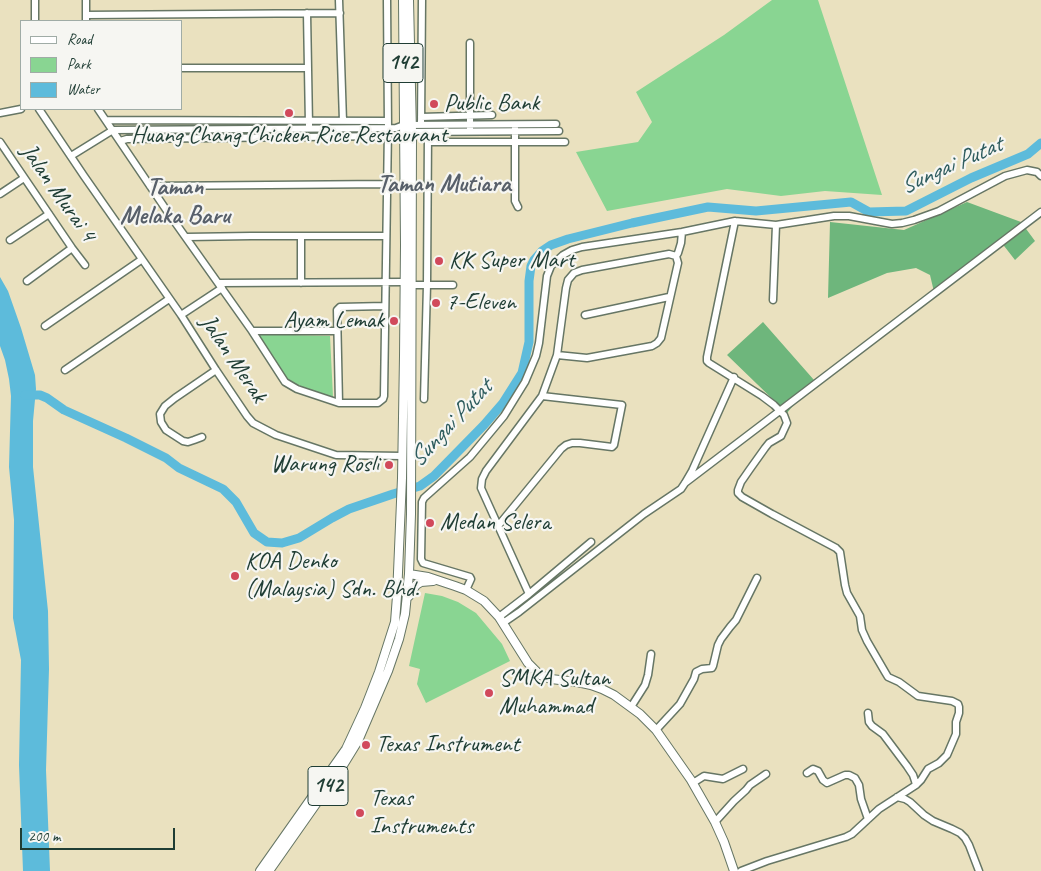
<!DOCTYPE html>
<html>
<head>
<meta charset="utf-8">
<style>
	body { margin:0 }
	#map { position:relative; width:1041px; height:871px; overflow:hidden; background:#eae1bf; font-family:Caveat,sans-serif }
	canvas { display:block }
	.legend { position:absolute; left:20px; top:20px; width:162px; height:90px; box-sizing:border-box; background:#f6f6f2; border:1px solid #a0aca6; margin:0; padding:6px 9px; list-style:none; font-size:15px; color:#1f3d34 }
	.legend li { display:flex; align-items:center; gap:10px; height:25px }
	.legend b { width:25px; border:1px solid #a0aca6 }
	.scale { position:absolute; left:20px; top:828px; width:155px; height:22px; box-sizing:border-box; border:2px solid #1f3d34; border-top:0; padding-left:6px; font-size:15px; line-height:18px; white-space:nowrap; color:#1f3d34; -webkit-text-stroke:4px #f6f6f2; paint-order:stroke }
</style>
</head>
<body>
<div id="map">
<canvas width="1041" height="871"></canvas>
<ul class="legend">
<li><b style="height:6px;background:#fff"></b>Road</li>
<li><b style="height:14px;background:#89d592"></b>Park</li>
<li><b style="height:14px;background:#5dbbdb"></b>Water</li>
</ul>
<div class="scale">200 m</div>
</div>
<script>
const ctx = document.querySelector('canvas').getContext('2d');
ctx.lineJoin = 'round';
function fill(path, color) { ctx.fillStyle = color; ctx.fill(path, 'evenodd'); }
const shape = rows => new Path2D(rows.map(r => 'M' + r).join(''));
function strokePath(path, color, width, dash) { ctx.strokeStyle = color; ctx.lineWidth = width; ctx.lineCap = dash ? 'butt' : 'round'; ctx.setLineDash(dash || []); ctx.stroke(path); }
function write(font, color, halo, rows, align = 'center') {
  ctx.font = font + ' Caveat,sans-serif'; ctx.lineWidth = 4.5; ctx.setLineDash([]); ctx.textBaseline = 'middle'; ctx.strokeStyle = halo; ctx.fillStyle = color; for (const [text, x, y, turn = 0] of rows) {
    ctx.save(); ctx.translate(x, y); ctx.rotate((+turn || 0) * Math.PI / 180); ctx.textAlign = isNaN(turn) ? turn : align; if (halo) ctx.strokeText(text, 0, 0); ctx.fillText(text, 0, 0); ctx.restore();
  }
}
fill(shape([
	[772,0,818,0,882,195,825,191,781,196,727,189,607,211,576,152,638,142,652,122,636,92,724,35],
	[256,334,330,336,333,397,324,397,285,379],
	[425,593,442,596,458,602,476,613,502,644,510,661,426,703,417,684,420,669,409,666]
]), '#89d592');
fill(shape([
	[967,202,1021,222,1035,241,1015,260,1001,242,935,296,930,275,916,268,887,273,828,298,830,222,904,230],
	[763,322,814,380,787,413,727,355]
]), '#6eb67c');
fill(shape([
	[0,277,8,291,21,328,35,375,36,389,33,421,33,467,48,611,49,669,46,770,50,871,23,871,19,765,21,660,13,618,14,520,9,467,11,396,9,379,5,360,0,346]
]), '#5dbbdb');
strokePath(shape([
	[25,395,40,395,47,398,64,410,126,438,166,458,179,468,223,489,236,502,254,533,267,542,282,543,299,538,332,518,349,509,393,494,420,486,434,476,484,425,503,403,522,373,529,342,529,281,531,266,534,260,542,251,551,245,568,239,632,223,708,207,756,211,851,202,869,212,906,211,971,178,1028,154,1041,143]
]), '#5dbbdb', 9);
const minor = shape([
	[35,0,35,21],
	[86,0,86,21],
	[339,0,343,121],
	[307,13,309,125],
	[86,15,340,13],
	[181,68,308,68],
	[39,109,84,176,181,315,216,370,247,416,253,423,276,435,336,455,402,456],
	[98,109,167,211,252,331,285,382,297,389,339,403,378,403,383,399,384,396,388,128,387,0],
	[0,113,21,109],
	[421,117,492,115],
	[106,120,388,121],
	[421,125,422,0],
	[515,128,515,201,518,207],
	[470,129,470,43],
	[408,132,559,131],
	[120,141,127,139,388,136],
	[0,142,72,248,85,265],
	[428,142,565,142],
	[71,156,113,130,396,128,404,125,556,124],
	[150,186,387,184],
	[0,194,24,178],
	[735,221,707,357,707,361,709,363,762,396,774,405,784,415,787,423,781,436,769,443,765,448,750,469,741,482,738,490,738,493,742,497,772,514,836,548,840,552,845,585,847,593,860,616,862,630,867,641,885,672,888,677,899,682,918,696,952,701,958,704,959,707,959,713,956,722,956,734,947,755,939,763,928,769,921,780,916,785,879,809,852,834,846,837,767,861,741,871],
	[301,236,301,283],
	[187,237,251,236,386,236],
	[10,240,49,214],
	[676,256,678,253,681,243,682,232],
	[27,281,72,248],
	[219,283,404,282],
	[411,285,453,285],
	[773,300,776,225],
	[181,315,222,288],
	[585,315,669,297],
	[45,326,141,260],
	[252,331,337,331],
	[557,355,587,358,652,346,657,343,661,338,678,263,676,256],
	[65,370,169,299],
	[424,399,427,285,428,132],
	[339,403,337,310,340,307,385,306],
	[202,437,194,440,188,442,183,441,166,430,161,422,160,414,165,406,175,398,216,370],
	[685,483,1041,212],
	[498,526,561,449,566,445,572,443,580,443,612,447,614,445,622,405,542,396],
	[466,590,471,579,470,577,423,563,421,559,422,502,424,498,470,457,504,416,525,382,536,356,539,343,547,276,551,266,563,255,572,250,582,247,682,232,735,221,776,225,834,216,849,216,892,224,902,223,914,220,939,211,1005,176,1027,170,1037,172,1041,176],
	[529,594,481,488,482,479,486,471,542,396,557,355,566,288,568,280,574,273,582,270,669,254,676,256],
	[499,617,529,594,591,542],
	[503,623,519,612,644,514,681,489,685,483,692,471,734,377],
	[631,707,645,685,648,675,651,654],
	[868,713,869,722,872,726,883,734,907,766,913,775,915,781,916,785],
	[656,730,680,704,694,679,696,672,702,669,712,668,713,666,718,645,721,639,730,627,736,620,757,578],
	[807,773,813,769,818,771,823,780,827,783,845,775,849,775,855,778,859,785,861,799,868,819],
	[693,783,704,776,723,779,743,769],
	[897,797,905,799,910,802,924,815,933,821,952,829,960,833,965,838,969,845,979,871],
	[715,822,734,801,746,790,750,785,766,774]
]);
const major = shape([
	[409,574,428,577,455,586,466,590,484,601,499,617,528,663,540,675,551,679,577,682,591,685,602,689,614,695,640,714,656,730,691,780,715,822,724,842,734,871],
	[409,596,416,585,421,582,433,581],
	[260,871,346,749,365,708,379,672,395,622,397,596,402,478,404,356,405,245,403,0],
	[269,871,342,767,358,741,388,671,399,639,405,614,409,574,411,514,412,132,409,0]
]);
strokePath(minor, '#667665', 9);
strokePath(major, '#667665', 10);
strokePath(minor, '#fff', 6);
strokePath(major, '#fff', 8);
for (const [x, y, r, color] of [
	[434,104,5,"#d1495b"],
	[289,113,5,"#d1495b"],
	[439,261,5,"#d1495b"],
	[436,303,5,"#d1495b"],
	[394,321,5,"#d1495b"],
	[389,465,5,"#d1495b"],
	[430,523,5,"#d1495b"],
	[235,576,5,"#d1495b"],
	[489,693,5,"#d1495b"],
	[366,745,5,"#d1495b"],
	[360,813,5,"#d1495b"]
]) { const dot = new Path2D(); dot.arc(x, y, r, 0, 2 * Math.PI); ctx.fillStyle = color; ctx.fill(dot); strokePath(dot, '#f6f6f2', 2); }
for (const [x, y, w] of [
	[403,63,40],
	[328,786,40]
]) { const box = new Path2D(); box.roundRect(x - w / 2, y - 19.5, w, 39, 4); ctx.fillStyle = '#f6f6f2'; ctx.fill(box); strokePath(box, '#1f3d34', 1); }
write('bold 22px', '#1f3d34', null, [
	["142",403,63],
	["142",328,786]
]);
write('24px', '#1f3d34', '#f6f6f2', [
	["Public Bank",444,104],
	["Huang Chang Chicken Rice Restaurant",289,136,"center"],
	["KK Super Mart",449,261],
	["7-Eleven",446,303],
	["Ayam Lemak",384,321,"right"],
	["Warung Rosli",379,465,"right"],
	["Medan Selera",440,523],
	["KOA Denko",245,562],
	["(Malaysia) Sdn. Bhd.",245,590],
	["SMKA Sultan",499,679],
	["Muhammad",499,707],
	["Texas Instrument",376,745],
	["Texas",370,799],
	["Instruments",370,827]
], 'left');
write('24px', '#1f3d34', '#f6f6f2', [
	["Jalan Murai 4",58,193,55],
	["Jalan Merak",233,359,56]
]);
write('italic 25px', '#2e5c5e', '#f6f6f2', [
	["Sungai Putat",951,166,-24],
	["Sungai Putat",451,424,-47]
]);
write('bold 25px', '#58606a', '#f6f6f2', [
	["Taman Mutiara",444,184],
	["Taman",175,187],
	["Melaka Baru",175,216]
]);
</script>
</body>
</html>
